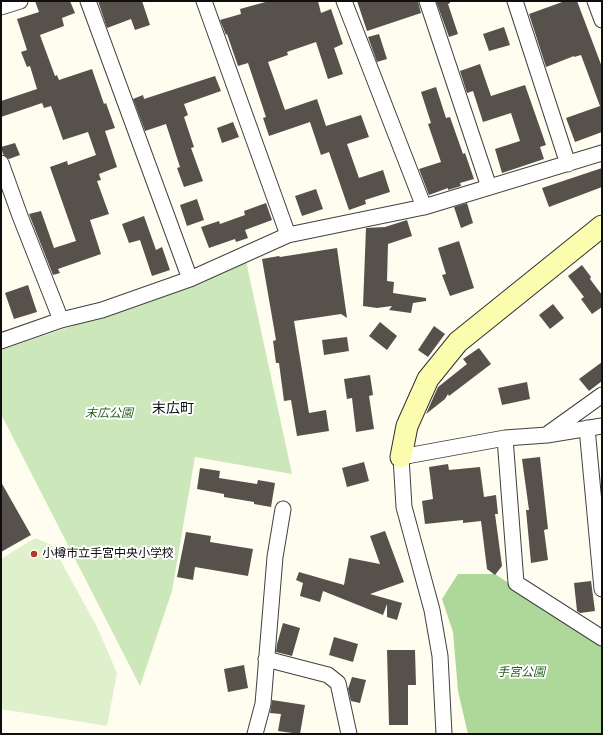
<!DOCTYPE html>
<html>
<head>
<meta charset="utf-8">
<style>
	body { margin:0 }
	#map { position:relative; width:603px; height:735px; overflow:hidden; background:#fefdf0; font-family:Lora,serif }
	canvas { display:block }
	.frame { position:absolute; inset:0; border:2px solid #0e0e0e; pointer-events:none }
</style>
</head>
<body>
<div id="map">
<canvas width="603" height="735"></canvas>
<div class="frame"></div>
</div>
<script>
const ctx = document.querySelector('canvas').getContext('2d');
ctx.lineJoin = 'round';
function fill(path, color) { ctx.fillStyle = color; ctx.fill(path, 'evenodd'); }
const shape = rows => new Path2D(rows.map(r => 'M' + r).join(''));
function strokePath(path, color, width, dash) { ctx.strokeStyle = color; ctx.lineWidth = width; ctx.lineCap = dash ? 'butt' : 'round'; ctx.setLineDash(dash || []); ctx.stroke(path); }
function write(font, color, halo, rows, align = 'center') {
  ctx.font = font + ' Lora,"Noto Sans JP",serif'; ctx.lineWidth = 4; ctx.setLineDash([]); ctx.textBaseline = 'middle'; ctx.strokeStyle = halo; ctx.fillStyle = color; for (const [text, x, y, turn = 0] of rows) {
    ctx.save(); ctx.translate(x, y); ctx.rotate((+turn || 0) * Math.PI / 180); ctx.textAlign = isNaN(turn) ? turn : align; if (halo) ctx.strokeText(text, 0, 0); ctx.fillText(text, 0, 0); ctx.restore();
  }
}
fill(shape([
	[246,261,292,474,195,457,172,591,140,686,1,414,1,350,194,285]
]), '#cce8ba');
fill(shape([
	[458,574,495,574,602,645,602,734,468,734,458,691,453,632,442,599]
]), '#aed89a');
fill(shape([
	[35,538,52,545,97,627,117,673,107,726,1,709,1,559]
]), '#dff0cc');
fill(shape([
	[35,1,70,1,75,13,62,18,64,26,40,35,41,38,55,76,57,75,59,80,92,69,104,104,106,103,115,128,105,131,117,167,99,174,101,180,97,181,109,214,90,220,101,254,58,269,60,273,53,275,29,214,41,211,54,248,76,241,50,167,67,161,68,165,96,155,88,132,63,140,51,106,44,108,42,103,1,117,1,101,37,89,30,66,27,67,21,52,27,50,17,19,39,12],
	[98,1,142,1,150,25,135,30,131,19,107,28],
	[269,1,318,1,321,13,331,9,343,44,334,48,343,74,328,79,316,42,287,52,288,55,268,62,285,110,317,99,326,126,361,115,369,137,347,144,359,178,383,170,390,192,365,200,366,204,349,210,329,152,321,155,310,122,269,136,263,118,266,117,248,63,238,66,227,34,226,35,220,20,241,14,240,9],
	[357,1,418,1,421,13,367,31],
	[436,1,450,1,450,3,448,4,458,34,449,37],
	[565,1,577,1,602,67,602,132,575,142,566,118,600,106,581,55,574,57,574,56,546,67,529,14],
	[504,27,510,45,489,51,483,34],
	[379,34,387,59,377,62,368,37],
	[480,64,491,96,525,85,546,145,540,147,544,159,502,173,495,149,520,141,511,113,483,122,473,91,467,93,460,71],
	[215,76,221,91,184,104,188,115,184,117,194,147,191,148,203,181,184,187,177,168,180,167,166,124,145,131,133,99,143,95,144,99],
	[436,87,446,118,450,117,463,154,465,153,474,179,460,183,461,186,448,190,448,188,429,195,419,169,441,162,428,124,431,123,421,92],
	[233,122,239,137,222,143,217,128],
	[15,143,20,155,9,159,3,154,1,147],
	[602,168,602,187,549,207,542,188],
	[316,189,323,209,302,216,295,196],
	[197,199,204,220,187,226,180,205],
	[266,203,272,220,245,230,248,238,236,242,235,239,209,248,201,227,219,221,220,224,245,215,244,211],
	[467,203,473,223,461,228,454,207],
	[144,216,156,250,162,247,170,270,152,276,140,240,129,243,122,224],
	[407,220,412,236,388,244,387,281,394,282,393,293,426,298,426,301,413,303,411,313,389,310,392,306,377,308,363,306,366,228,385,227],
	[459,241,474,288,450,296,442,275,446,274,438,248],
	[337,248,347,318,341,314,294,321,309,413,326,410,329,431,297,436,291,400,284,401,279,363,276,363,273,341,276,340,262,259,279,256,280,257],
	[582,265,591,277,590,279,602,295,602,307,592,314,581,299,584,297,568,276],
	[28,285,37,312,14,319,5,293],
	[553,304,564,318,550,329,539,315],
	[380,322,397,336,387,350,369,336],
	[434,326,445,334,428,357,418,350],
	[347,337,349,351,324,355,322,340],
	[479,348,491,364,449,396,448,394,445,399,426,414,438,387,467,364,463,359],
	[602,362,602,381,589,391,579,379],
	[370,375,373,395,369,396,374,429,356,432,352,398,347,399,344,379],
	[527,382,530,399,502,405,498,388],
	[540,457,548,529,544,530,548,560,531,563,526,510,529,510,522,459],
	[364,462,369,481,347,487,342,468],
	[448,464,449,470,480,467,484,497,496,495,498,514,495,514,502,566,495,575,487,569,481,521,463,523,463,520,425,524,422,501,433,499,429,467],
	[200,468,220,471,219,478,257,484,258,480,275,483,271,507,254,504,254,502,224,497,224,494,197,489],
	[1,482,31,535,1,552],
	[385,531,404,582,370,594,402,603,397,620,387,617,387,604,383,615,323,591,320,602,300,596,303,583,296,580,299,572,344,585,349,558,380,564,370,536],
	[186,532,211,536,210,542,253,549,248,576,195,567,193,580,177,577],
	[591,581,595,611,580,613,577,611,574,583],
	[283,623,300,628,292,656,276,652,277,644],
	[334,637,358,644,353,662,329,655],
	[387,650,415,650,416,685,408,685,408,725,389,725],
	[244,665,248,688,228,692,224,669],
	[352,677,366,680,360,703,351,701,348,689],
	[272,700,305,705,300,734,278,731,281,714,270,713]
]), '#57514b');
const street = shape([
	[88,1,190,279],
	[204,1,288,235],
	[344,1,424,207],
	[427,1,489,187],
	[515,1,568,164],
	[595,1,602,20],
	[1,7,20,1],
	[1,163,20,216,61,320],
	[1,341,61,320,102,310,190,279,288,235,424,207,602,153],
	[587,428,602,589],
	[549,433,602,395],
	[505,438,516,583,602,638],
	[266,659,328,675,338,683,349,734],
	[255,734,263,704,275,557,283,509],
	[444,734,440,656,432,610,404,507,401,457,505,438,547,435,602,426]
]);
const secondary = shape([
	[401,457,407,426,428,379,458,342,602,226]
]);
strokePath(street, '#414141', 17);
strokePath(secondary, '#303030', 23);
strokePath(street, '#fff', 15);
strokePath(secondary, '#fbfcad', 21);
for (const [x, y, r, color] of [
	[34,554,4,"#ba362a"]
]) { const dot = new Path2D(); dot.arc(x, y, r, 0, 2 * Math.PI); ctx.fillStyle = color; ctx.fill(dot); strokePath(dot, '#fff', 1.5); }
write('italic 12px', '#266420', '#fff', [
	["末広公園",109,414],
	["手宮公園",521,673]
]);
write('12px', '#0e0e0e', '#fff', [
	["小樽市立手宮中央小学校",42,554]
], 'left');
write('14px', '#0e0e0e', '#fff', [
	["末広町",173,409]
]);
</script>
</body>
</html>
